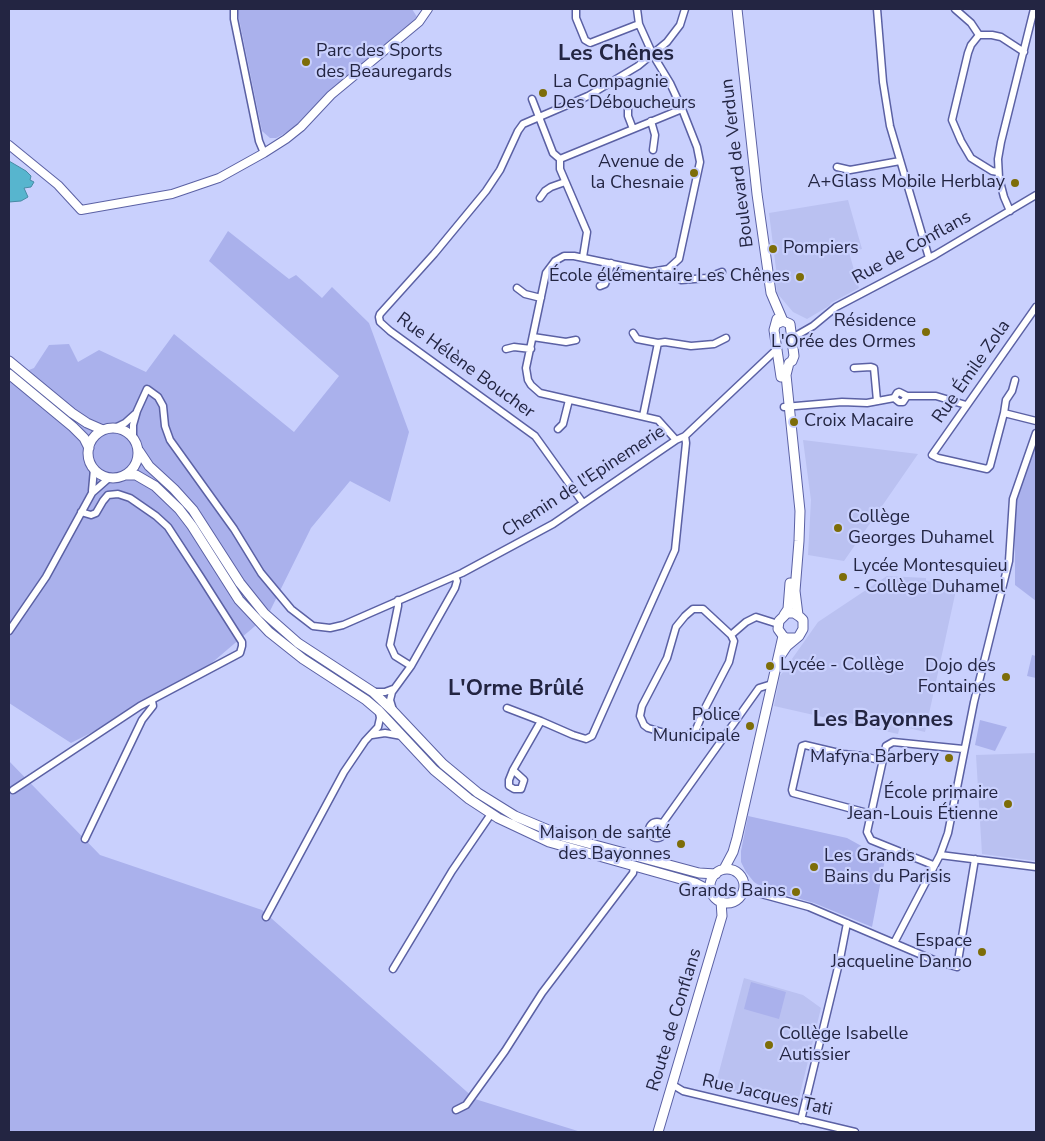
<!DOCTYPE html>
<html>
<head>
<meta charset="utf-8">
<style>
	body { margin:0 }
	#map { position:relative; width:1045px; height:1141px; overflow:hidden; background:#c9d0fd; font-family:"Nunito Sans",sans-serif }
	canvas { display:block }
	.frame { position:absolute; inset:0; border:10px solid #232542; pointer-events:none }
</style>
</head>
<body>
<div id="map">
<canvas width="1045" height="1141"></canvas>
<div class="frame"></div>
</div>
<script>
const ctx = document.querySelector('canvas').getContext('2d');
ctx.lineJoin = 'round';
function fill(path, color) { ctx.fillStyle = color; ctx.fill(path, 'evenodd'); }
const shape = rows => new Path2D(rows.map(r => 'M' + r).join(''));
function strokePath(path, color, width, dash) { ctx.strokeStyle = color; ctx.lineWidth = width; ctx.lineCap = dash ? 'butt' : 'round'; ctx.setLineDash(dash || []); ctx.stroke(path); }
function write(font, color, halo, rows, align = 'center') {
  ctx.font = font + ' "Nunito Sans",sans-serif'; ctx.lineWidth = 4.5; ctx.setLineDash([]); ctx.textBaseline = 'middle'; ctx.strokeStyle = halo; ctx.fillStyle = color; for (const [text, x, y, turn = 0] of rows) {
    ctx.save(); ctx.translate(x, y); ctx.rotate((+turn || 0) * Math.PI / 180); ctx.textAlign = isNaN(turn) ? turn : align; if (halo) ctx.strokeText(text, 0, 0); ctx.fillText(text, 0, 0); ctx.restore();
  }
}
fill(shape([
	[848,200,862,249,849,252,859,288,831,303,829,306,807,319,793,312,777,293,775,272,776,269,769,213],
	[803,440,918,454,844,561,808,555,811,500],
	[887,576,926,578,926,581,948,583,949,580,958,581,925,732,900,726,898,734,774,706,780,676,818,622],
	[1036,753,1036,861,982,854,976,755],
	[744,978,803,995,821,1008,797,1106,715,1087]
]), '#bac1f1');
fill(shape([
	[237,9,412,9,417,17,386,46,325,95,294,127,282,135,276,138,270,138,262,131],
	[228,231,289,279,296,275,322,298,332,287,369,323,409,432,390,502,350,481,311,528,268,615,187,684,71,743,9,703,9,378,34,368,49,345,69,344,78,362,99,350,146,372,174,334,294,432,339,376,209,261],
	[1035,442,1036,442,1036,601,1015,585,1015,500],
	[1032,655,1036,656,1036,678,1027,676],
	[980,720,1007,727,995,751,975,745],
	[9,761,100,855,262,910,475,1099,581,1132,9,1132],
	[748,816,847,838,885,859,872,927,814,903,763,888,754,882,746,872,741,862,741,851],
	[751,982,786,992,779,1019,744,1009]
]), '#aab1ec');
const water = shape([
	[9,161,26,171,31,176,30,180,34,182,31,187,24,188,28,197,21,201,9,202,9,161]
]);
fill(water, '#57b5ce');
strokePath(water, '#478aa4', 1);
const minor = shape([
	[234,9,234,19,259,141,264,153],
	[576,9,576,18,585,40,590,43,639,24],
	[637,9,639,24,653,55,670,83,682,109,697,147,700,162,679,259,668,269,651,272,574,256,564,256,555,261,546,273,526,368,528,380,531,385,540,393,658,420,676,440],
	[877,9,883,82,890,126,929,258],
	[955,9,971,23,979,35],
	[979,35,971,45,968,53,952,120,961,141,971,158,992,171,998,172],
	[979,35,992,35,1001,37,1024,52],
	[532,99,553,153,560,159],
	[628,106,628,116,633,129],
	[651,121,655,135,653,150],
	[837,167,850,170,900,161],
	[540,198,545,191,551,187,565,182],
	[1010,211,1004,197,999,178,998,159,1001,142,1034,9],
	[583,257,587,232,560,169,560,159,682,109],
	[671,267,677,277,681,280,707,278,722,272],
	[600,286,605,284,607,279,611,263],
	[517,288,525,294,541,298],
	[1036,307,932,455,938,458,987,469,990,466,1004,413,1036,421],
	[633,333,637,339,658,343],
	[533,337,566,342,576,340],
	[792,338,813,326,836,307,935,255,1036,195],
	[506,349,514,347,531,349],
	[854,368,871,367,874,368,877,401],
	[907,396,936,396,966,405],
	[784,407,842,402,867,403,894,398,897,393,899,392,907,396,903,402,899,402,894,398],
	[1004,413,1006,400,1012,391,1015,380],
	[643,416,658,343,665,342,691,346,714,344,726,338],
	[115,428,125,423,135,414],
	[558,429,563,424,569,400],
	[133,436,133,425,137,411,147,389,158,397,163,406,165,426,170,440,234,529,261,573,291,609,313,626,330,628,343,625,462,573,553,524,676,440,685,436,776,350],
	[92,491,94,469],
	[583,503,535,436,390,331,380,322,379,317,380,314,434,254,486,191,500,170,518,131,523,124,588,96,638,66,667,42,680,25,685,9],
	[398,600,398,606,390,645,395,656,411,666],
	[9,631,46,577,92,493,109,478],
	[731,635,703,609,693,609,685,616,676,627,667,658,642,706,640,716,644,725,648,728,678,737,684,737,695,732,704,710,729,662,734,641,731,635,746,622,756,617,778,624],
	[373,692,385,692,393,689],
	[507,708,541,721],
	[393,710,390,700,392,692,411,666,455,588,457,581,455,576],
	[372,735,385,733,402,736],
	[513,770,524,780,521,789,514,789,509,786,509,780,513,770,541,721,573,735,586,739,592,736,675,550,686,443,685,436],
	[13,790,140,706,240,653,242,646,242,642,200,576,168,527,156,516,130,498,118,494,108,495,103,501,96,513,91,515,81,512],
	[871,814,793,793,792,790,802,746,805,745,843,754,863,756,883,761],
	'649 830a8 8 0 1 1 16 0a8 8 0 1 1-16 0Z',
	[662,824,759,688,772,684],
	[85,839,142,720,153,706,152,701],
	[940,855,1036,867],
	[933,865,871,840,867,832,886,746,893,742,963,749],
	[744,887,754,892,809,907,936,961,957,967,975,859],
	[266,917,344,772,365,741,378,727,380,718,379,712],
	[894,943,940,855,948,833,974,702,1009,561,1013,499,1036,433],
	[393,969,452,871,491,814],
	[673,1085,683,1091,855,1132],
	[456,1110,466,1105,505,1051,542,993,633,873,634,867],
	[801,1120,840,959,847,923]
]);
const tertiary = shape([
	[9,145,58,185,81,210,172,194,219,178,264,153,286,139,301,127,331,95,419,22,428,9]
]);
const secondary = shape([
	[737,9,757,194,771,293,783,321],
	[777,319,774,330,781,377],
	[776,324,783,321,790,324,794,356,792,361,789,363,786,375,800,511,799,541,795,591,798,615],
	[9,361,72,413,87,423,103,430],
	[9,374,73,427,84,438,89,448],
	'88 453a25 25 0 1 1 50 0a25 25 0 1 1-50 0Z',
	[139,451,149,466,174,489,193,510,240,583,264,613,298,643,373,692,393,711,443,764,478,793,515,816,565,837,699,873,716,874],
	[126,475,136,475,155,486,179,509,192,526,239,600,269,632,303,659,366,700,379,711,434,770,469,799,498,818,549,842,695,883,711,891],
	[784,615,788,609,790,583],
	[779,658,787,646,799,636,803,629,803,620,800,617,794,613,787,613,779,621,778,629,783,636,786,638,795,638],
	[724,869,733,852,737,838,783,636],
	'710 886a17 17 0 1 1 34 0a17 17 0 1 1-34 0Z',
	[658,1132,722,916,721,901]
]);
strokePath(minor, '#5b61a4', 9);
strokePath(tertiary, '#5b61a4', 10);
strokePath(secondary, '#5b61a4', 11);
strokePath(minor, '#fff', 6);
strokePath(tertiary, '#fff', 8);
strokePath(secondary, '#fff', 9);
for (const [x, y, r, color] of [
	[306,62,5,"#7d6d08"],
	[543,93,5,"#7d6d08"],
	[694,173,5,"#7d6d08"],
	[1015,183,5,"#7d6d08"],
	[773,249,5,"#7d6d08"],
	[800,277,5,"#7d6d08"],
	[926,332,5,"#7d6d08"],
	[794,422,5,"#7d6d08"],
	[838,528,5,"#7d6d08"],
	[843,577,5,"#7d6d08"],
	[770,666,5,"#7d6d08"],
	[1006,677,5,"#7d6d08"],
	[750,726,5,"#7d6d08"],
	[949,758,5,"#7d6d08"],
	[1008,804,5,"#7d6d08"],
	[681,844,5,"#7d6d08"],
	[814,867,5,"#7d6d08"],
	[796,892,5,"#7d6d08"],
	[982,952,5,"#7d6d08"],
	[769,1045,5,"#7d6d08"]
]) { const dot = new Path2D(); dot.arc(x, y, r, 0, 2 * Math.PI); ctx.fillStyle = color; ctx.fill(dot); strokePath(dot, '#c9d0fd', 2); }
write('18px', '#232542', '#c9d0fd', [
	["Parc des Sports",316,52,"left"],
	["des Beauregards",316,73,"left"],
	["La Compagnie",553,83,"left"],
	["Des Déboucheurs",553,104,"left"],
	["Avenue de",684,163],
	["la Chesnaie",684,184],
	["A+Glass Mobile Herblay",1005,183],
	["Pompiers",783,249,"left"],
	["École élémentaire Les Chênes",790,277],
	["Résidence",916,322],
	["L'Orée des Ormes",916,343],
	["Croix Macaire",804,422,"left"],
	["Collège",848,518,"left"],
	["Georges Duhamel",848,539,"left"],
	["Lycée Montesquieu",853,567,"left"],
	["- Collège Duhamel",853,588,"left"],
	["Lycée - Collège",780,666,"left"],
	["Dojo des",996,667],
	["Fontaines",996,688],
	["Police",740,716],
	["Municipale",740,737],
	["Mafyna Barbery",939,758],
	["École primaire",998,794],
	["Jean-Louis Étienne",998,815],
	["Maison de santé",671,834],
	["des Bayonnes",671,855],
	["Les Grands",824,857,"left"],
	["Bains du Parisis",824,878,"left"],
	["Grands Bains",786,892],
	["Espace",972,942],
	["Jacqueline Danno",972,963],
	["Collège Isabelle",779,1035,"left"],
	["Autissier",779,1056,"left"]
], 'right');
write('18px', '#232542', '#c9d0fd', [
	["Boulevard de Verdun",738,163,-97],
	["Rue de Conflans",912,248,-29],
	["Rue Hélène Boucher",465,366,36],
	["Rue Émile Zola",972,372,-55],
	["Chemin de l'Epinemerie",584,482,-33],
	["Route de Conflans",675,1020,-73],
	["Rue Jacques Tati",767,1096,13]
]);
write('bold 22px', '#232542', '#c9d0fd', [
	["Les Chênes",616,55],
	["L'Orme Brûlé",516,690],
	["Les Bayonnes",883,721]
]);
</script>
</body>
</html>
